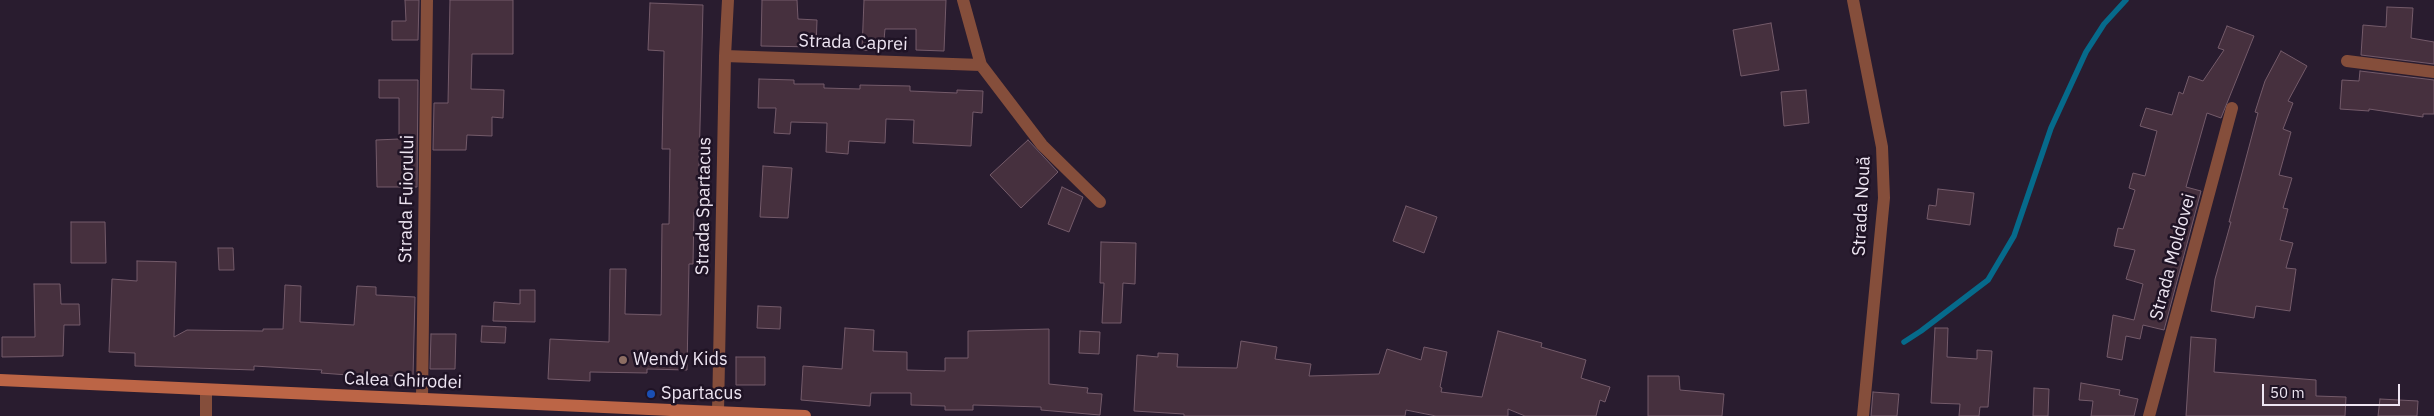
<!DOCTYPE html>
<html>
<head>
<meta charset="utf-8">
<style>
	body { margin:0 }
	#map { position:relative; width:2434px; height:416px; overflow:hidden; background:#291c2f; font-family:"IBM Plex Sans",sans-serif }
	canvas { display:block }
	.scale { position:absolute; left:2262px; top:384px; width:138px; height:22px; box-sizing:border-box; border:2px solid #eee5f2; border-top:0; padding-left:6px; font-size:15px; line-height:18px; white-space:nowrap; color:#eee5f2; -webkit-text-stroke:4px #1f1325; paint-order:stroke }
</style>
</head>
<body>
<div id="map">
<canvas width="2434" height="416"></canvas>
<div class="scale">50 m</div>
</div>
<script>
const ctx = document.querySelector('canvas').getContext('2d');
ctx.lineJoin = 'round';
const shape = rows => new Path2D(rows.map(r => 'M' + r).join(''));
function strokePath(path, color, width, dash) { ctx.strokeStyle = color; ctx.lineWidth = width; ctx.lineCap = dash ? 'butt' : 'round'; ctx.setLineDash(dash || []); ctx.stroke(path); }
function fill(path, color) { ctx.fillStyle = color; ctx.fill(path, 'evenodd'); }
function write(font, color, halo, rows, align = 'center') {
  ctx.font = font + ' "IBM Plex Sans",sans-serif'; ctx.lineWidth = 5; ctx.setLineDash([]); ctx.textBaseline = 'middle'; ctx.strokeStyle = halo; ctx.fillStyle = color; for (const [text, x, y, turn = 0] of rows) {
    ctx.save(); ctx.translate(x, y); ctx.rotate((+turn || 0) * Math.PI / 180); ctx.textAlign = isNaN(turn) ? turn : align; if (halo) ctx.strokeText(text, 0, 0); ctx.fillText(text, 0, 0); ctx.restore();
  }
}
strokePath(shape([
	[1904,342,1921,331,1988,280,2014,236,2051,128,2086,52,2104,24,2126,0]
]), '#066a8b', 5.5);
const building = shape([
	[405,0,419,0,418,40,392,40,392,21,406,21,405,0],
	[450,0,513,0,513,54,472,54,471,89,504,90,503,118,492,117,492,136,467,135,466,150,433,150,434,103,448,103,450,0],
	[762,0,797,0,798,19,817,20,816,47,761,46,762,0],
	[864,0,946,0,944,51,916,50,916,29,885,29,883,51,862,50,864,0],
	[650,3,703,5,699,166,703,167,702,212,694,212,693,264,689,264,687,370,647,369,647,373,590,372,590,381,548,379,550,339,609,342,610,269,626,269,625,314,661,315,662,224,669,224,670,149,662,149,664,51,648,50,650,3],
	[2387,7,2413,8,2411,38,2434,42,2434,64,2361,55,2363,25,2386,27,2387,7],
	[1771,23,1779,70,1741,76,1733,30,1771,23],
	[2227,26,2254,36,2221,118,2207,113,2186,187,2201,191,2164,330,2143,325,2140,339,2126,336,2122,360,2107,357,2113,315,2134,320,2143,284,2126,279,2135,250,2114,246,2118,228,2123,229,2135,190,2129,188,2133,173,2145,176,2157,131,2140,126,2146,108,2172,115,2179,92,2183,94,2189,76,2203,81,2224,50,2218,48,2227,26],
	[2281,51,2307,66,2288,101,2293,103,2283,129,2291,132,2279,175,2292,178,2283,208,2288,209,2280,240,2293,243,2286,268,2296,269,2290,311,2256,306,2254,318,2211,311,2215,279,2231,222,2229,222,2258,113,2255,112,2265,81,2281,51],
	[2360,71,2434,80,2434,114,2423,114,2423,117,2369,109,2369,111,2340,109,2342,80,2359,81,2360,71],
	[759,79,794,80,794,84,824,84,824,88,860,89,860,85,910,86,910,91,957,93,957,90,983,91,982,113,973,112,971,146,913,143,914,120,886,119,885,143,849,141,848,154,826,152,827,123,791,122,790,134,774,133,776,108,758,108,759,79],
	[379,80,418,80,417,187,377,187,376,140,399,139,399,98,379,98,379,80],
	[1806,90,1809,123,1784,126,1781,92,1806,90],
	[1028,140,1058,172,1021,208,990,175,1028,140],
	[763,166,792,168,788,218,760,217,763,166],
	[1062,187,1083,197,1069,232,1048,224,1062,187],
	[1938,189,1974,193,1970,225,1927,219,1929,205,1936,206,1938,189],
	[1406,206,1437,217,1424,253,1393,241,1406,206],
	[71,222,105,222,106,263,71,263,71,222],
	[1101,242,1136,243,1135,284,1123,283,1121,323,1102,323,1104,283,1100,283,1101,242],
	[218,248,233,248,234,270,219,270,218,248],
	[137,261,176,262,174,337,187,330,263,331,263,329,283,329,285,285,301,286,300,322,354,325,357,286,376,287,376,295,415,297,413,377,375,375,375,377,321,373,322,370,254,366,254,370,135,366,135,353,109,352,112,279,137,281,137,261],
	[34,284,60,284,61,304,79,304,80,325,64,325,63,356,2,357,2,337,35,337,34,284],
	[520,290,535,290,535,322,493,321,494,302,520,304,520,290],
	[758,306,781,307,780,329,757,328,758,306],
	[482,326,506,327,505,343,481,342,482,326],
	[845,328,874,330,873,351,907,352,907,370,945,371,945,358,968,358,968,331,1049,329,1049,384,1088,388,1087,393,1102,394,1100,415,1041,410,1041,407,973,405,973,410,945,410,945,406,911,405,911,393,871,393,870,406,801,400,803,366,842,369,845,328],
	[1935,328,1948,328,1947,357,1977,359,1977,350,1992,351,1988,407,1980,407,1979,416,1959,416,1960,404,1931,403,1935,328],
	[1080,331,1100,332,1099,354,1079,353,1080,331],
	[1498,331,1542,343,1541,347,1586,360,1581,378,1610,387,1605,402,1600,400,1596,416,1525,416,1508,409,1508,416,1436,416,1406,410,1405,416,1184,416,1184,414,1134,411,1137,355,1158,357,1158,353,1178,354,1177,367,1237,368,1241,341,1277,347,1275,359,1311,364,1309,376,1379,374,1387,349,1421,360,1424,347,1447,352,1440,387,1442,388,1441,392,1482,397,1498,331],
	[431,334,456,334,455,369,430,369,431,334],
	[2191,337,2216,339,2214,372,2316,380,2316,396,2346,397,2345,416,2186,416,2191,337],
	[736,357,765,357,765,385,736,385,736,357],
	[1648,376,1679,376,1680,390,1724,394,1722,416,1648,416,1648,376],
	[2081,383,2120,390,2119,395,2138,399,2134,416,2091,416,2093,401,2079,400,2081,383],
	[2034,388,2049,389,2048,416,2033,416,2034,388],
	[1873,392,1899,394,1897,416,1871,416,1873,392],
	[2380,399,2418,401,2417,416,2378,416,2380,399]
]);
fill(building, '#46303e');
strokePath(building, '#745b6a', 1);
strokePath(shape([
	[963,0,981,65,1042,145,1100,202],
	[1853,0,1882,147,1884,198,1863,416],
	[725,56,981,65],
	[2347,61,2434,72],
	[422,399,427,0],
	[718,412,725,56,728,0],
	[206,416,206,390],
	[2149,416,2232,108]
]), '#854e3b', 12);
strokePath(shape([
	[0,380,805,416]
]), '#bc6546', 12);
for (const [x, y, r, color] of [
	[623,360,5,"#8d6e63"],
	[651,394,5,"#1a4fb4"]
]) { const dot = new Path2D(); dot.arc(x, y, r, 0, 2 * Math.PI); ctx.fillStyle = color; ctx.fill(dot); strokePath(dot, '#1f1325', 2); }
write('18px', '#eee5f2', '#1f1325', [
	["Strada Caprei",853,43,2],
	["Strada Fuiorului",407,199,-89],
	["Strada Spartacus",704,206,-89],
	["Strada Nouă",1862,206,-87],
	["Strada Moldovei",2173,257,-75],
	["Calea Ghirodei",403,381,2]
]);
write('18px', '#eee5f2', '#1f1325', [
	["Wendy Kids",633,360],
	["Spartacus",661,394]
], 'left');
</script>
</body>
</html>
